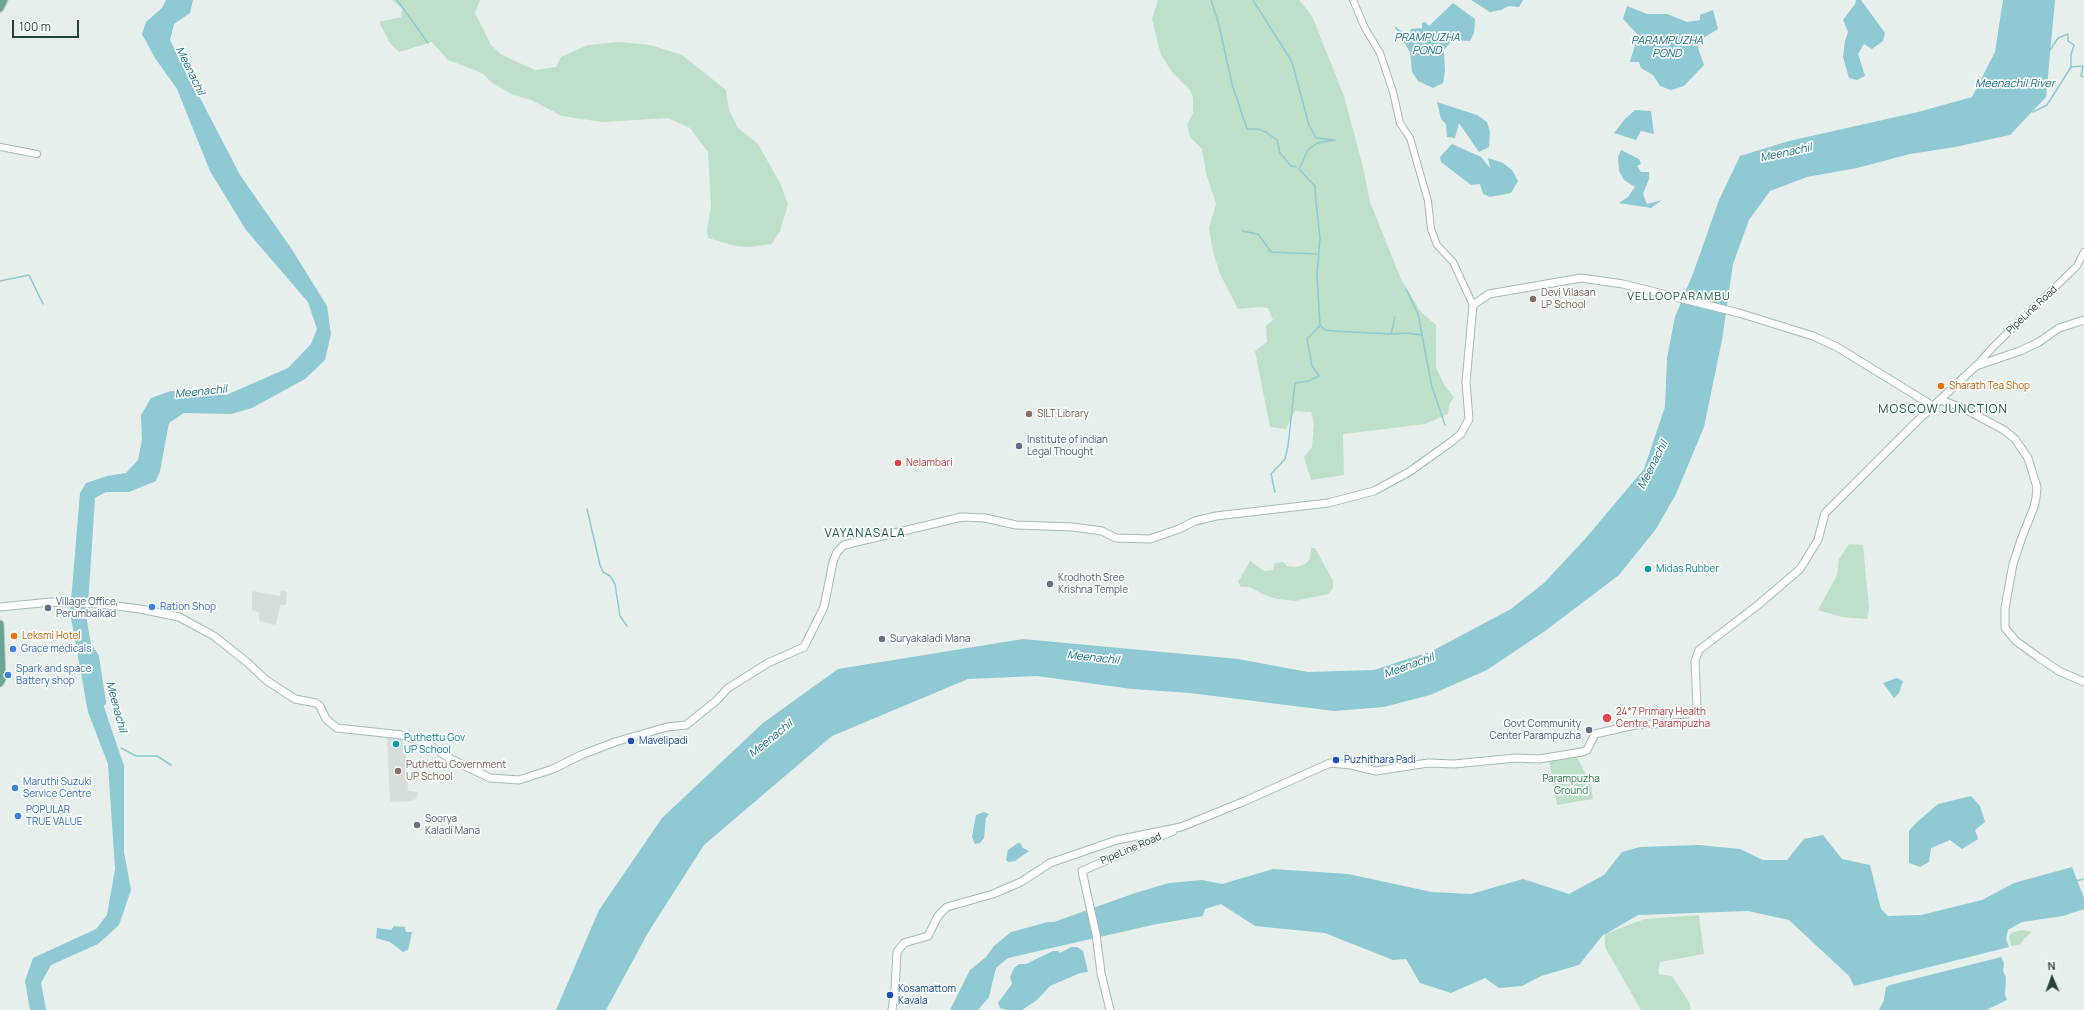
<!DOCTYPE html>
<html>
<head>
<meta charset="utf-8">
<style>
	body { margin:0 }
	#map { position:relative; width:2084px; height:1010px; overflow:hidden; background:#e6efeb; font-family:Manrope,sans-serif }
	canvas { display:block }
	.north { position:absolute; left:2032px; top:958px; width:40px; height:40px; -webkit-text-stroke:3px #f7fbf9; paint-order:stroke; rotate:358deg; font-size:11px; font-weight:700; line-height:16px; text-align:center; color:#24423a }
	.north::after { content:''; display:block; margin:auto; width:14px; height:18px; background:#24423a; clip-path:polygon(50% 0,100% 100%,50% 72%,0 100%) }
	.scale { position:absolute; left:12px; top:20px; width:67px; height:18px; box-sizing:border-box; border:2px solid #24423a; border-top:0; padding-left:5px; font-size:12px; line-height:14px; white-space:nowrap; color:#24423a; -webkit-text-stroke:3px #f7fbf9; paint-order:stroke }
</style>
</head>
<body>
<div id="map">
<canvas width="2084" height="1010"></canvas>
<div class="north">N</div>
<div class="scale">100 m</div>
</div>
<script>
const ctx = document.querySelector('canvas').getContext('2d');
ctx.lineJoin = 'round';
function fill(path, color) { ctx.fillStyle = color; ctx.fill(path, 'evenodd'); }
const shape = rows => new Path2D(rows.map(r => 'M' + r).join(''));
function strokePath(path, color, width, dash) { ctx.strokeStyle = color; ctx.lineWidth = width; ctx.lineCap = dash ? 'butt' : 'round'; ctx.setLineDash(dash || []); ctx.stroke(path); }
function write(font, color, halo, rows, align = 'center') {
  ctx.font = font + ' Manrope,sans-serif'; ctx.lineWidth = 3.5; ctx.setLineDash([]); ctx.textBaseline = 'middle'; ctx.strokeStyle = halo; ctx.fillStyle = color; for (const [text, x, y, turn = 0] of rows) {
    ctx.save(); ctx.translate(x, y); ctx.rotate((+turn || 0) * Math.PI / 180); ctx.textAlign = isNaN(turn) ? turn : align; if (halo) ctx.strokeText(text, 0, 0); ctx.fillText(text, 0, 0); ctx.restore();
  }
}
fill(shape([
	[281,590,287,592,286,605,280,605,276,625,259,621,259,613,252,610,252,591,280,596],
	[387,736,405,738,408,791,418,792,416,799,410,801,390,802]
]), '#d4dfda');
fill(shape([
	[392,0,480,0,475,13,491,45,502,55,535,70,556,67,561,57,588,45,620,42,650,45,682,55,726,90,729,110,738,128,758,144,780,183,788,204,780,231,772,244,750,247,735,246,708,238,707,230,711,207,708,152,690,128,668,118,602,122,562,116,531,100,511,94,491,82,482,73,448,60,432,42,399,52,390,43,379,22,401,17,402,9],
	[1158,0,1299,0,1312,16,1344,96,1363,167,1370,202,1401,279,1421,312,1436,325,1436,368,1445,386,1454,397,1449,405,1448,414,1425,424,1343,434,1344,475,1311,480,1304,457,1312,447,1314,423,1311,412,1295,411,1286,429,1270,427,1255,351,1267,342,1266,326,1273,320,1268,308,1259,307,1238,309,1220,274,1213,252,1209,228,1216,204,1206,173,1202,149,1190,137,1187,125,1193,113,1193,98,1190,90,1173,73,1161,55,1152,19],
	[1849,544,1863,545,1869,609,1867,619,1842,617,1818,610,1837,575,1839,559],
	[1311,548,1315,548,1333,581,1333,588,1328,594,1295,601,1277,599,1262,594,1250,587,1241,587,1238,582,1250,561,1264,571,1273,570,1275,563,1283,562,1287,566,1296,567,1305,564,1310,559],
	[1577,757,1591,785,1593,799,1557,805,1549,761],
	[1699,915,1704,954,1660,962,1658,974,1672,976,1689,1002,1691,1010,1641,1010,1605,947,1605,934,1645,919],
	[2022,930,2032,932,2024,939,2020,945,2011,946,2009,936,2011,933]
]), '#bfe0c8');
fill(shape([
	[166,0,193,0,190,13,174,24,170,40,240,175,291,248,327,306,331,334,325,360,305,379,252,408,231,414,184,413,169,423,160,471,156,481,129,492,106,492,95,498,87,621,99,692,124,766,124,852,131,890,119,925,98,944,51,965,41,983,46,1010,30,1010,25,981,33,958,96,929,107,915,115,869,108,764,88,712,70,613,80,493,86,483,107,476,126,473,138,460,142,440,141,415,151,398,171,391,226,395,288,368,311,344,317,329,308,302,246,230,210,171,177,89,155,58,142,34,146,22,162,8],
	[1471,0,1523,0,1519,7,1509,6,1501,10,1490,12],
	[1856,0,1861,0,1885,33,1883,41,1872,49,1864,44,1858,54,1865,76,1857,80,1849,78,1843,57,1845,41,1848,32,1843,20,1855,4],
	[2003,0,2055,0,2046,97,2010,135,1955,147,1910,154,1857,168,1807,177,1770,191,1749,220,1733,264,1722,340,1704,427,1676,494,1656,529,1619,575,1545,631,1487,670,1430,695,1384,707,1334,711,1190,693,1132,689,1037,676,968,679,832,736,704,845,649,931,606,1010,556,1010,599,910,662,818,763,723,838,669,1023,639,1238,659,1308,672,1374,670,1432,651,1511,609,1544,583,1585,539,1644,469,1665,407,1667,358,1675,317,1694,271,1719,200,1740,156,1789,141,1918,112,1972,97,1995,52],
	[1453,3,1475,19,1474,33,1470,41,1452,40,1444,50,1445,71,1443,83,1433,88,1418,81,1412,72,1410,52,1394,26,1409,36,1411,29,1422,28,1422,23,1425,22,1429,26],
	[1627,6,1647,14,1667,14,1687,22,1700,20,1700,15,1713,10,1718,29,1700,40,1698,48,1704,65,1684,86,1671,90,1660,86,1653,75,1641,68,1639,62,1630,62,1638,35,1623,19],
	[1437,102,1477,115,1487,122,1490,132,1489,147,1479,152,1459,123,1455,138,1447,137,1446,124,1441,119],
	[1635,110,1651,111,1654,134,1641,131,1636,140,1614,133,1625,119],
	[1452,144,1481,157,1490,168,1488,158,1503,163,1512,170,1518,181,1511,193,1490,197,1483,194,1480,184,1471,185,1441,162,1440,157],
	[1621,150,1639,159,1641,164,1637,166,1641,172,1649,172,1649,179,1643,194,1647,204,1662,200,1651,208,1619,203,1628,197,1635,187,1624,180,1619,171,1618,157],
	[1897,678,1903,681,1899,693,1894,698,1883,683],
	[1971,796,1980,806,1985,822,1975,830,1978,839,1962,849,1950,840,1931,848,1929,862,1920,867,1909,863,1909,831,1916,823,1938,804],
	[984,812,989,814,986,818,984,838,980,843,975,844,972,837,976,815],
	[1823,835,1842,859,1870,865,1881,909,1888,916,1921,915,1982,900,2014,883,2072,867,2084,898,2084,909,2063,916,2022,922,2008,930,2006,939,2009,947,1854,986,1849,976,1789,920,1748,911,1638,915,1602,936,1579,965,1541,976,1522,986,1499,988,1485,978,1451,993,1420,983,1406,959,1393,960,1325,933,1255,926,1221,904,1205,909,1203,916,1152,925,1008,958,996,968,989,997,978,1010,950,1010,970,970,986,957,994,946,1011,932,1048,922,1054,922,1135,893,1169,883,1202,880,1222,884,1273,869,1348,874,1432,892,1471,894,1523,879,1569,894,1604,875,1622,852,1640,847,1699,845,1740,849,1763,860,1787,860,1804,839],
	[1018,843,1020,843,1023,848,1029,851,1015,861,1008,862,1006,860,1008,850],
	[394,926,405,927,406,932,412,932,408,950,403,952,390,942,376,938,377,928,391,930],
	[1071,947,1077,947,1083,951,1088,972,1080,973,1050,986,1037,1000,1022,1010,1006,1010,1000,1008,998,1003,1012,984,1010,977,1014,968,1019,964,1026,964,1053,951,1058,951,1060,953],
	[2001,957,2004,963,2003,971,2006,977,2005,995,2007,1000,1986,1010,1879,1010,1884,1000,1886,987,1890,985]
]), '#8ec9d4');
strokePath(shape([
	[397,0,428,43],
	[1211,0,1219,25,1232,84,1247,129,1258,129,1266,132,1277,140,1280,153,1291,166,1296,167],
	[1253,0,1292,62,1309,125,1316,138,1335,140,1317,143,1308,150,1299,169,1315,186,1316,202,1320,238,1317,275,1320,326,1307,339,1312,366,1319,376,1308,381,1295,383,1288,446,1285,459,1271,474,1275,492],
	[2050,50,2058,38,2068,34,2068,41,2074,45,2071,55,2071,67],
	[2033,112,2047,105,2071,67,2083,66,2081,76,2084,77],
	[1242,231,1258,234,1271,252,1317,254],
	[0,281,29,275,43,304],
	[1406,289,1418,314,1432,387,1445,425],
	[1321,326,1325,330,1333,331,1391,334,1395,317],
	[1392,334,1406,333,1422,335],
	[587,509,600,565,603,572,610,576,615,584,620,616,627,626],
	[121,748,136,756,157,756,171,765],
	[2076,881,2084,879]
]), '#8ec9d4', 1.5);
strokePath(shape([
	[90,649,95,657,102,702]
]), '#8ec9d4', 8);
const tertiary = shape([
	[1353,0,1365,28,1380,53,1393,92,1400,123,1410,138,1428,201,1431,229,1437,245,1453,262,1473,305],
	[0,147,37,154],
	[1976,366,1994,346,2077,266,2084,252]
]);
const secondary = shape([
	[1940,400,1963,408,2004,430,2015,439,2028,458,2037,487,2036,498,2034,507,2022,537,2013,564,2005,608,2005,628,2016,641,2038,657,2059,671,2084,682],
	[0,607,51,602,100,604,140,609,179,617,214,636,248,663,266,680,295,699,316,703,320,706,326,719,337,728,402,735,428,744,449,758,490,778,519,780,553,769,581,755,615,742,667,727,686,725,716,701,728,688,768,663,804,647,824,607,833,562,837,552,844,545,962,517,985,518,1016,525,1073,527,1102,531,1116,538,1150,539,1179,529,1195,521,1216,516,1328,503,1374,491,1409,472,1451,442,1461,434,1469,419,1466,382,1473,305,1489,294,1581,278,1623,284,1739,313,1813,336,1837,347,1933,406],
	[892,1010,895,989,897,952,904,943,928,936,938,916,947,907,993,894,1021,882,1050,863,1117,840,1181,827,1245,801,1330,763,1351,765,1376,771,1428,763,1454,764,1516,758,1539,759,1582,752,1587,750,1595,734,1635,725,1691,722,1695,716,1697,707,1695,661,1699,650,1758,605,1800,569,1818,540,1825,513,1914,424,1976,366,2020,351,2039,342,2059,328,2084,320],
	[1110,1010,1101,973,1096,934,1082,871,1173,831]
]);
const primary = shape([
	[0,8,4,0],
	[0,624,2,679,0,683]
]);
strokePath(tertiary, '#a8b8b2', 8);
strokePath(secondary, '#a4bbb3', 9);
strokePath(primary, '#c2cac8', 9);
strokePath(tertiary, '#fff', 6);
strokePath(secondary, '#fff', 7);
strokePath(primary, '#6aa596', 7);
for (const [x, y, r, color] of [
	[1533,299,4,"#8d6e63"],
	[1941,386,4,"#e8710a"],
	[1029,414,4,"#8d6e63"],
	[1019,446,4,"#5c6f8a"],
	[898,463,4,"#e0444e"],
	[1648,569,4,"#0f9aa8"],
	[1050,584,4,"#6b7280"],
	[152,607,4,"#3f7fe0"],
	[48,608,4,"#5c6f8a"],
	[14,636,4,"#e8710a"],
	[882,639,4,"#6b7280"],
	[13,649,4,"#3f7fe0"],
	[8,675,4,"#3f7fe0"],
	[1607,718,5,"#e0444e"],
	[1589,730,4,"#5c6f8a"],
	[631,741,4,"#1a4fb4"],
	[396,744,4,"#0f9aa8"],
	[1336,760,4,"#1a4fb4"],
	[398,771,4,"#8d6e63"],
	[15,788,4,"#3f7fe0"],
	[18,816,4,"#3f7fe0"],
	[417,825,4,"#6b7280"],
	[890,995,4,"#1a4fb4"]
]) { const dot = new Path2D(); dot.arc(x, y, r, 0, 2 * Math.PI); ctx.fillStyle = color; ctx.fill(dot); strokePath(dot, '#f7fbf9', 1.5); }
write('10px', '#785e54', '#f7fbf9', [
	["Devi Vilasan",1541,293],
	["LP School",1541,305],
	["SILT Library",1037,414],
	["Puthettu Government",406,765],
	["UP School",406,777]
], 'left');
write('10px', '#24423a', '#f7fbf9', [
	["PipeLine Road",2032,310,-43],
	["PipeLine Road",1131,849,-23]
]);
write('10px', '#c56008', '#f7fbf9', [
	["Sharath Tea Shop",1949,386],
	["Leksmi Hotel",22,636]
], 'left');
write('10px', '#4e5e75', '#f7fbf9', [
	["Institute of indian",1027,440],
	["Legal Thought",1027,452],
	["Village Office,",56,602],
	["Perumbaikad",56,614],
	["Govt Community",1581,724,"right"],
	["Center Parampuzha",1581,736,"right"]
], 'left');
write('10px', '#be3a42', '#f7fbf9', [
	["Nelambari",906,463],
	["24*7 Primary Health",1616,712],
	["Centre, Parampuzha",1616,724]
], 'left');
write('10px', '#0d838f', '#f7fbf9', [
	["Midas Rubber",1656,569],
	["Puthettu Gov",404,738],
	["UP School",404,750]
], 'left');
write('10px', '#5b616d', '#f7fbf9', [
	["Krodhoth Sree",1058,578],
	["Krishna Temple",1058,590],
	["Suryakaladi Mana",890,639],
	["Soorya",425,819],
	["Kaladi Mana",425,831]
], 'left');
write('10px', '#366cbe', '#f7fbf9', [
	["Ration Shop",160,607],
	["Grace medicals",21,649],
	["Spark and space",16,669],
	["Battery shop",16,681],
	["Maruthi Suzuki",23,782],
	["Service Centre",23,794],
	["POPULAR",26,810],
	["TRUE VALUE",26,822]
], 'left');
write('10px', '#164399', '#f7fbf9', [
	["Mavelipadi",639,741],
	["Puzhithara Padi",1344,760],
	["Kosamattom",898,989],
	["Kavala",898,1001]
], 'left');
write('10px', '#2d7a4b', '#f7fbf9', [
	["Parampuzha",1571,779],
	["Ground",1571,791]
]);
write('italic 11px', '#1c6f80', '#f7fbf9', [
	["PRAMPUZHA",1427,38],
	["POND",1427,51],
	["PARAMPUZHA",1667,41],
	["POND",1667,54],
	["Meenachil",190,71,64],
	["Meenachil River",2015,84],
	["Meenachil",1786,153,-12],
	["Meenachil",201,392,-6],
	["Meenachil",1653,465,-63],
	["Meenachil",1093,658,6],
	["Meenachil",1409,666,-20],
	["Meenachil",116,707,75],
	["Meenachil",771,739,-39]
]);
ctx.letterSpacing = '1px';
write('11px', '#1f5548', '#f7fbf9', [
	["VELLOOPARAMBU",1679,297]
]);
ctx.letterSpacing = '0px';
ctx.letterSpacing = '1px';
write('12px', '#1f5548', '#f7fbf9', [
	["MOSCOW JUNCTION",1943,410],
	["VAYANASALA",865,534]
]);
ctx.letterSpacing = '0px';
</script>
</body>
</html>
